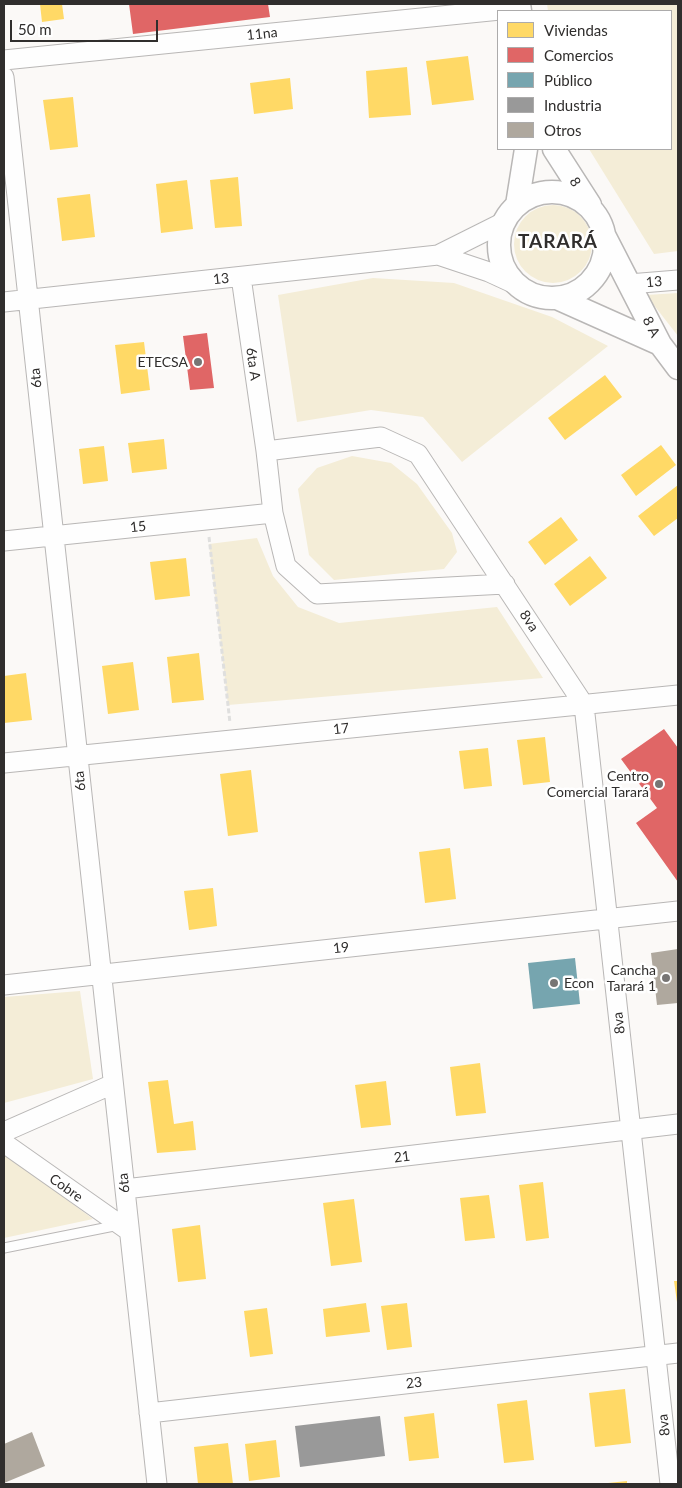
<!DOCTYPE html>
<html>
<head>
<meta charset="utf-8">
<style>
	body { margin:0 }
	#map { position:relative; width:682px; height:1488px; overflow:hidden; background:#fbf9f7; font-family:Lato,sans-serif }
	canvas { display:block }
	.frame { position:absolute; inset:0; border:5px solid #302e2d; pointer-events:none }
	.legend { position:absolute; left:497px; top:10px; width:175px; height:140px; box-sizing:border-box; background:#fff; border:1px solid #acabab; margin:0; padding:6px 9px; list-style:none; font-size:15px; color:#302e2d }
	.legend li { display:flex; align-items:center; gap:10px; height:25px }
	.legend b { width:25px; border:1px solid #acabab }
	.scale { position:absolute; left:10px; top:20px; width:148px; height:22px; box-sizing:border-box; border:2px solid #302e2d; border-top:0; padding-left:6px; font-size:15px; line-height:18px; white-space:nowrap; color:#302e2d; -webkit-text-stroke:4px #fff; paint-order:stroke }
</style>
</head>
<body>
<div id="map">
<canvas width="682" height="1488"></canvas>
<div class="frame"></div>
<ul class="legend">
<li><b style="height:14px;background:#ffd966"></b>Viviendas</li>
<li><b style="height:14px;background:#e06666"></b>Comercios</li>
<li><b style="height:14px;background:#76a5af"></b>Público</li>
<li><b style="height:14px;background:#999"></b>Industria</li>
<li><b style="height:14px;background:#afa89e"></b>Otros</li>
</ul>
<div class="scale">50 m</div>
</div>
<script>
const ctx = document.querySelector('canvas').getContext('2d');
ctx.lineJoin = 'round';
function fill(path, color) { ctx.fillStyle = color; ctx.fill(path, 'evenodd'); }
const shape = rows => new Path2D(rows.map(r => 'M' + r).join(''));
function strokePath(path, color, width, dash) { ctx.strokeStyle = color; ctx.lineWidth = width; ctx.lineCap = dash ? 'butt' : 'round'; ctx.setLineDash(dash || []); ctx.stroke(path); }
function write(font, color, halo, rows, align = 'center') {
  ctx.font = font + ' Lato,sans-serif'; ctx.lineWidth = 5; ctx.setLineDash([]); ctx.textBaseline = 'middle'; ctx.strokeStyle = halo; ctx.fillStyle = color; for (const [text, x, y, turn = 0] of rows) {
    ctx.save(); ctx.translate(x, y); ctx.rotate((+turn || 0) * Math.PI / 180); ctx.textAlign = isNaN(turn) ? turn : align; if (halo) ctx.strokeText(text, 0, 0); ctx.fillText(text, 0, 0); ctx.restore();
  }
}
fill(shape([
	[547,4,678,4,678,251,654,254,589,149,671,149,671,11,548,11],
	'514 244a39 39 0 1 1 78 0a39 39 0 1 1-78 0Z',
	[373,278,454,283,552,317,608,346,462,462,423,417,371,410,297,422,278,295],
	[678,293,678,336,646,295],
	[352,456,391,463,417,484,452,533,457,552,444,569,334,580,309,555,298,489,317,468],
	[257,538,273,576,298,607,339,623,497,607,543,678,228,705,209,544],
	[80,991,93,1079,4,1103,4,997],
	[4,1153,93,1219,4,1238]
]), '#f4edd7');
fill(shape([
	[40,4,62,4,64,19,42,22],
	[468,56,474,100,432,105,426,61],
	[407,67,411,115,369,118,366,71],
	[290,78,293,109,254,114,250,83],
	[73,97,78,147,50,150,43,100],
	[238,177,242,226,215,228,210,180],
	[187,180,193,229,161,233,156,184],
	[90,194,95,237,62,241,57,198],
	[144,342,150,390,121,394,115,345],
	[605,375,622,397,565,440,548,418],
	[164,439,167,469,132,473,128,443],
	[661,445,676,465,636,496,621,475],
	[104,446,108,481,83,484,79,449],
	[678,485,678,518,654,536,638,516],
	[561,517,578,540,545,565,528,542],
	[590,556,607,578,570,606,554,584],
	[186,558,190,596,155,600,150,562],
	[199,653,204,700,172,703,167,657],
	[133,662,139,710,108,714,102,666],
	[26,673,32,720,4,723,4,676],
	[545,737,550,782,523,785,517,740],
	[488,748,492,786,464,789,459,751],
	[251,770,258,832,228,836,220,774],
	[450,848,456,899,425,903,419,852],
	[213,888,217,926,189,930,184,891],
	[480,1063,486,1113,456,1116,450,1067],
	[168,1080,174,1124,193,1121,196,1150,157,1153,148,1082],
	[386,1081,391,1125,361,1128,355,1085],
	[543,1182,549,1238,526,1241,519,1185],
	[489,1195,495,1238,465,1241,460,1198],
	[354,1199,362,1262,331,1266,323,1203],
	[200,1225,206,1279,178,1282,172,1229],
	[674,1281,678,1281,678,1302,677,1302],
	[366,1303,370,1332,326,1337,323,1309],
	[407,1303,412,1347,387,1350,381,1306],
	[267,1308,273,1354,250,1357,244,1311],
	[625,1389,631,1443,595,1447,589,1393],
	[527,1400,534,1460,504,1463,497,1404],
	[434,1413,439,1458,409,1461,404,1417],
	[276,1440,280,1477,249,1481,245,1444],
	[228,1443,233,1484,198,1484,194,1447],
	[627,1481,627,1484,608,1484,608,1483]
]), '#ffd966');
fill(shape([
	[129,4,268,4,270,17,133,34],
	[207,333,214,388,190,390,183,336],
	[664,729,678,748,678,882,636,823,657,808,621,759]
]), '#e06666');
fill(shape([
	[575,958,580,1004,533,1009,528,963]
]), '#76a5af');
fill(shape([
	[380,1416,385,1456,300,1467,295,1426]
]), '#999');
fill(shape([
	[678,949,678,1003,657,1005,651,953],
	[32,1432,45,1466,4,1483,4,1444]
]), '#afa89e');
const service = shape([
	[4,1248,119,1225]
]);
const minor = shape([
	[4,60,520,8],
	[4,77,157,1484],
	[504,222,438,255,489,272,515,284],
	[241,277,266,451],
	[629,284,678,280],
	[4,302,438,255],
	[4,541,273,513],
	[505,584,317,594,286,566,273,513,266,451,381,437,418,454,584,705,670,1484],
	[4,763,678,695],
	[4,985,678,911],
	[4,1132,113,1084],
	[4,1143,129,1231],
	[125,1189,678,1124],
	[149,1413,678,1353]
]);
const tertiary = shape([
	[519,4,520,11],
	[554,149,590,205],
	'499 245a53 53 0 1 1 106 0a53 53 0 1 1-106 0Z',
	[517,205,526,149],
	[557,298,660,344,604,235],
	[660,344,678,368]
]);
strokePath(service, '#b9b7b6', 11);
strokePath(minor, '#b9b7b6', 21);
strokePath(tertiary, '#b9b7b6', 25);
strokePath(shape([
	[209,537,230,723]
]), '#dfdfde', 3, [5, 2.5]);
strokePath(service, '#fefefe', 9);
strokePath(minor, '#fefefe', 19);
strokePath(tertiary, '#fefefe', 22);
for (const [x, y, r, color] of [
	[198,362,5,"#777574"],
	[659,784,5,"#777574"],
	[666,978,5,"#777574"],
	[554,983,5,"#777574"]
]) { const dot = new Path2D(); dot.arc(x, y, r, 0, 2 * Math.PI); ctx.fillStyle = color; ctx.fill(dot); strokePath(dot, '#fff', 2); }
write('14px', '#302e2d', '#fff', [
	["11na",262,34,-6],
	["8",575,182,58],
	["13",221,279,-6],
	["13",654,282,-5],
	["8 A",651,327,63],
	["6ta A",253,364,82],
	["6ta",36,378,-96],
	["15",138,527,-6],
	["8va",529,621,56],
	["17",341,729,-6],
	["6ta",80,781,-96],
	["19",341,948,-6],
	["8va",619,1023,-96],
	["21",402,1157,-7],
	["6ta",124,1183,-96],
	["Cobre",66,1188,35],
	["23",414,1383,-7],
	["8va",664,1425,-96]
]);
write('14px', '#302e2d', '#fff', [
	["ETECSA",188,362],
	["Centro",649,776],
	["Comercial Tarará",649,792],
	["Cancha",656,970],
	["Tarará 1",656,986],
	["Econ",564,983,"left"]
], 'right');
ctx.letterSpacing = '1px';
write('bold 19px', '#302e2d', '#fff', [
	["TARARÁ",558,242]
]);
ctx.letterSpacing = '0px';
</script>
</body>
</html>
